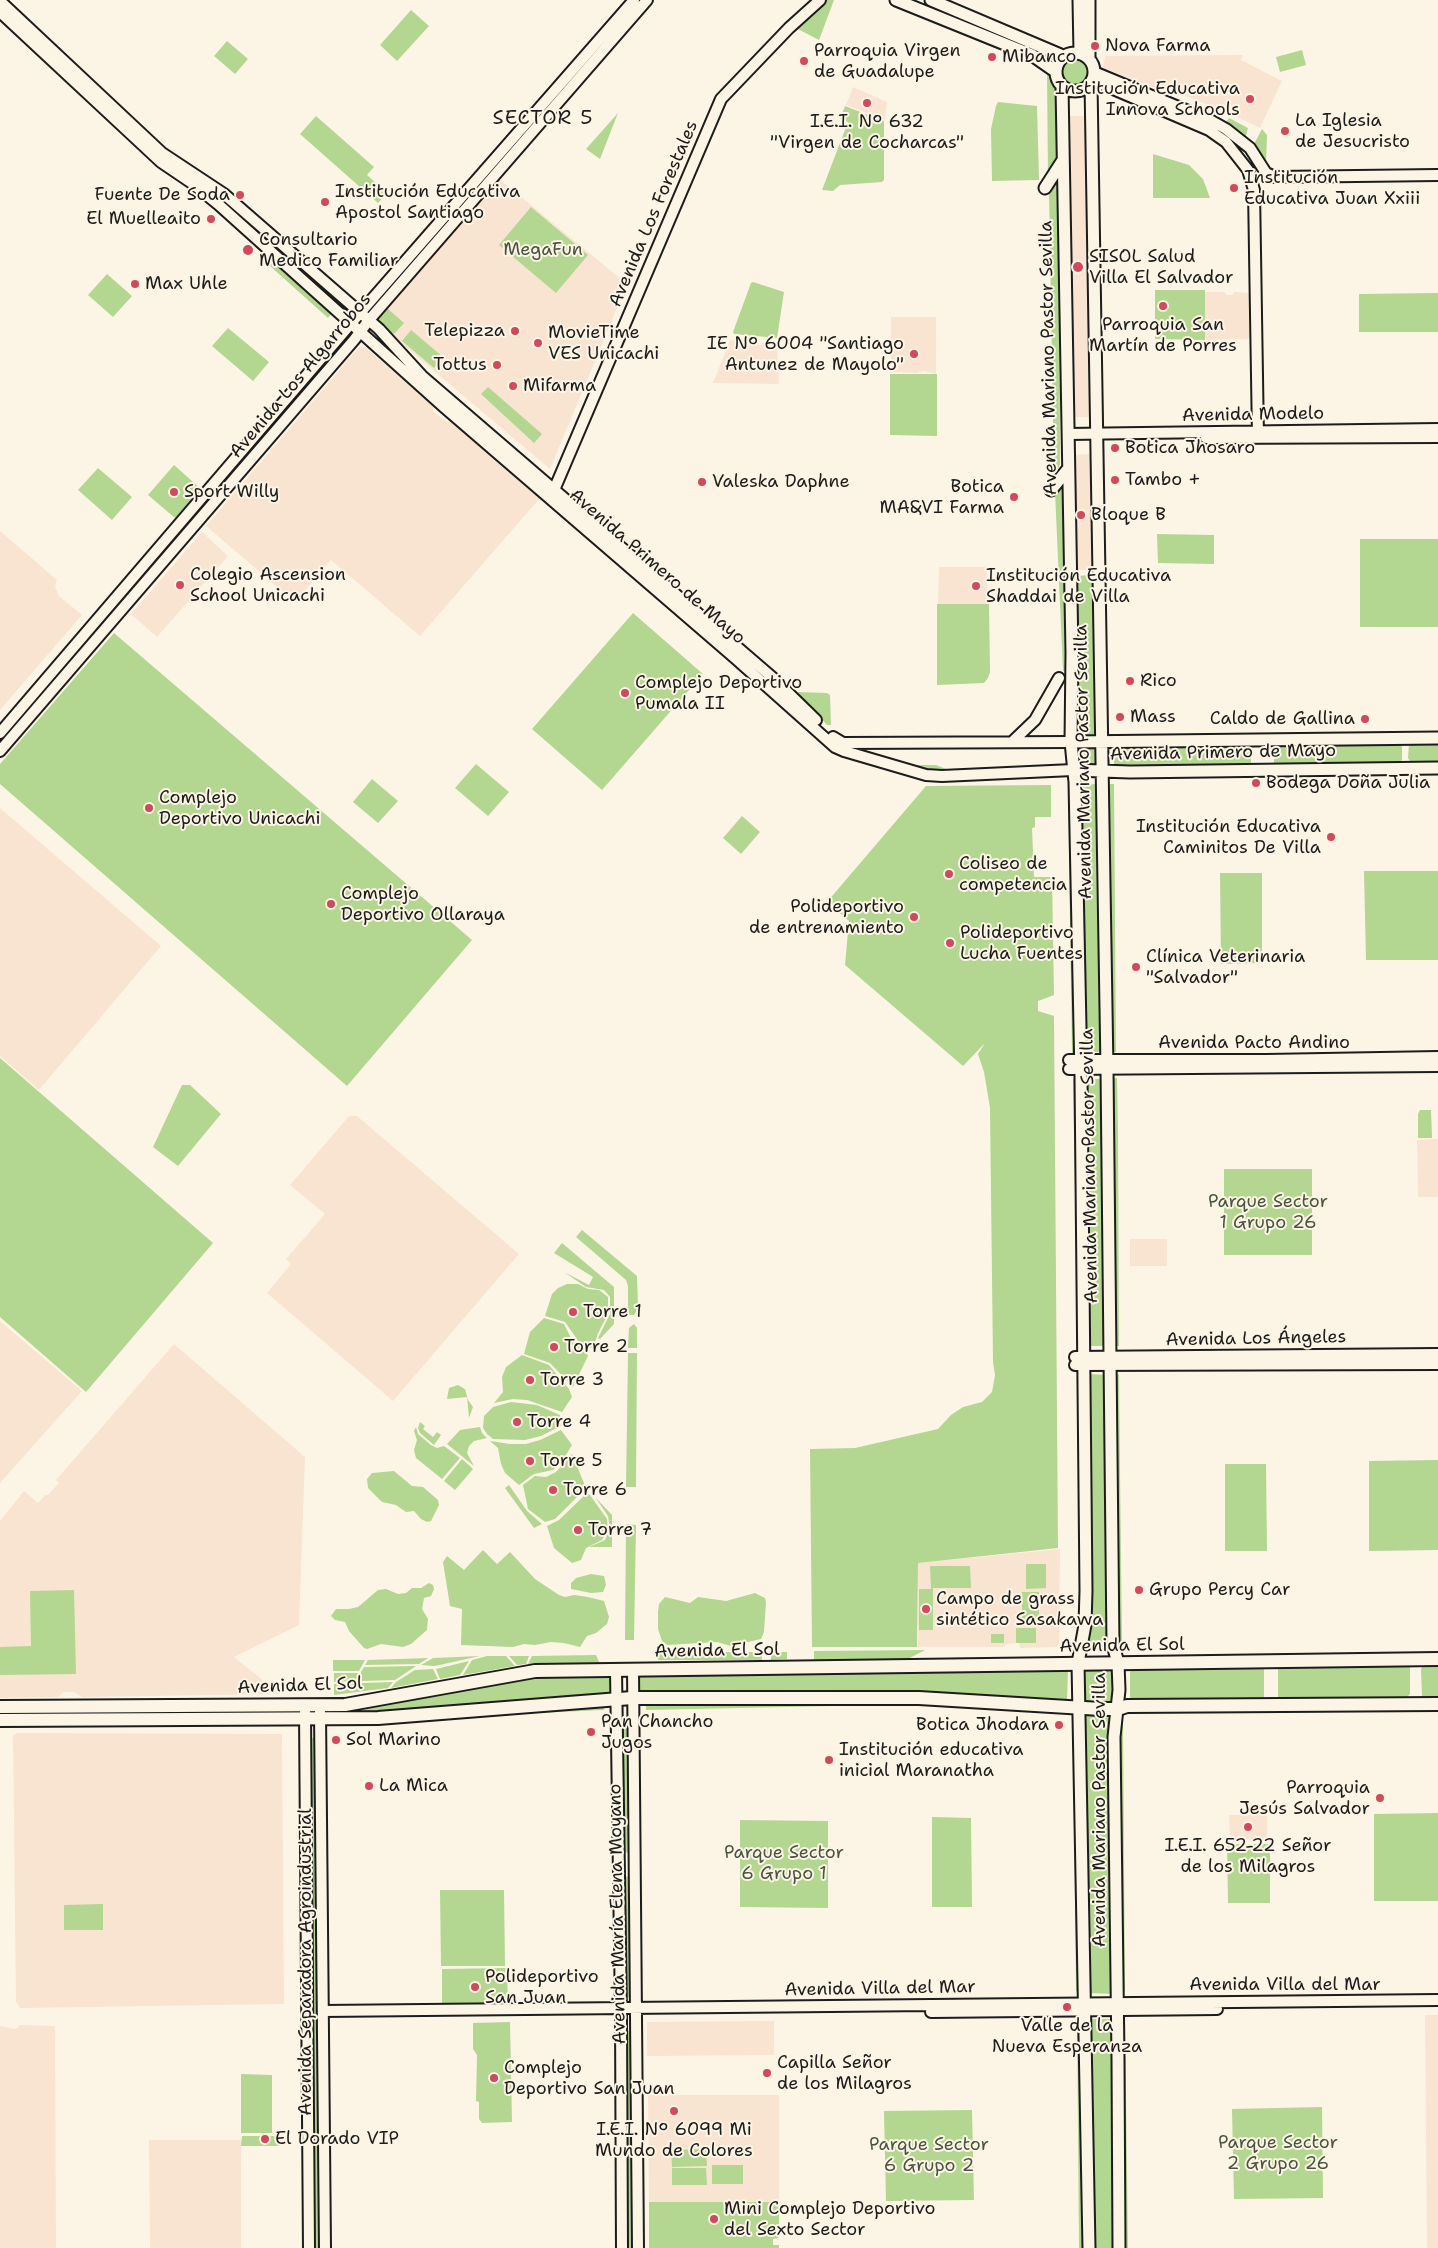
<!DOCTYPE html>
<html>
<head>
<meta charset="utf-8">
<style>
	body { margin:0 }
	canvas { display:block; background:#fcf5e5 }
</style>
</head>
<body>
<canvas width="1438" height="2248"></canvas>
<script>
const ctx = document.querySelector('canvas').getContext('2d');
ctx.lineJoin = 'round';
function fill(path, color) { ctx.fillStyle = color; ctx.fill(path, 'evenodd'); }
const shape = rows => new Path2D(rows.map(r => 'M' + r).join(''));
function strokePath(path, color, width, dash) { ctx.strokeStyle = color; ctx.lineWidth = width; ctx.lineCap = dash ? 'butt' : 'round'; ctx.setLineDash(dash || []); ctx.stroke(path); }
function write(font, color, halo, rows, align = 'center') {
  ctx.font = font + ' "Shantell Sans",sans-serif'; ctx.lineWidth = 4; ctx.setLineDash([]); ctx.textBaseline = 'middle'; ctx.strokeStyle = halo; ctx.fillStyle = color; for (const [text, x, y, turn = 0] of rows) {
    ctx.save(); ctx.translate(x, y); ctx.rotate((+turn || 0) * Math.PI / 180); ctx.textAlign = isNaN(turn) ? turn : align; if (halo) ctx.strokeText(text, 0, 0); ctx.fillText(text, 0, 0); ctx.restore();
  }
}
fill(shape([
	[1243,55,1241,60,1282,81,1260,128,1223,110,1224,107,1222,110,1175,92,1174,95,1103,68,1105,56],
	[853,87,887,102,885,120,846,105],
	[1066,116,1085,116,1090,417,1073,417],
	[498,178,627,284,550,469,375,321],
	[1205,292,1224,292,1227,295,1232,295,1234,292,1249,293,1250,337,1247,339,1207,340,1205,337],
	[891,317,936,317,936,374,923,371,917,373,891,372],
	[730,340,753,342,755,345,761,345,763,343,777,345,779,384,713,383],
	[359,347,365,347,433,406,433,411,438,415,447,422,451,421,540,498,420,636,331,560,295,602,206,526],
	[1091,454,1092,570,1073,570,1072,455],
	[0,531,57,580,55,587,59,596,82,615,0,710],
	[202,532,228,556,157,637,131,614],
	[939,567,987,567,987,604,938,604],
	[0,808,161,946,39,1090,0,1056],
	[349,1116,357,1116,519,1254,393,1401,267,1293,291,1264,286,1259,325,1214,290,1185],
	[1438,1139,1438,1197,1418,1197,1417,1140],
	[1130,1239,1167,1239,1167,1266,1130,1266],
	[0,1321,82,1391,0,1483],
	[174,1344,305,1457,299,1625,234,1657,280,1694,82,1697,74,1692,64,1692,58,1697,0,1698,0,1521,24,1491,38,1503,45,1495,48,1495,59,1483,56,1480],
	[1060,1549,1059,1644,1057,1647,1020,1648,1019,1643,1006,1644,1004,1647,918,1647,918,1563],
	[18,1733,282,1734,284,2004,20,2008,16,2002,13,1735],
	[1229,1815,1267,1815,1267,1838,1230,1841],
	[1425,2015,1438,2015,1438,2248,1427,2248],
	[774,2021,774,2055,647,2056,647,2022],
	[20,2025,55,2026,56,2248,0,2248,0,2026,16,2029],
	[648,2095,779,2095,779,2202,649,2202],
	[149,2140,241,2140,241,2248,150,2248]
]), '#f9e4d2');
fill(shape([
	[825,0,834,0,819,40,794,27],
	[411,10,429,26,397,61,380,45],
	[227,41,248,59,235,74,214,56],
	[1302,50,1306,65,1280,72,1276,57],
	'1061 73a14 14 0 1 1 28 0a14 14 0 1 1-28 0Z',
	[1047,72,1055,84,1057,91,1058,159,1048,178],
	[998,102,1037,106,1039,180,992,181,991,129,996,106],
	[845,106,884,121,884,180,882,182,840,185,833,191,822,190,848,122,840,119],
	[618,113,600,159,586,149],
	[316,116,374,167,367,175,387,193,378,203,300,134],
	[1229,118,1248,128,1246,136,1243,136,1226,122],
	[1262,129,1267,135,1266,165,1253,146],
	[1153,154,1189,165,1203,179,1210,198,1153,198],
	[1059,176,1060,464,1057,471,1054,473,1049,191],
	[531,207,588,255,556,293,499,245],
	[265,252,333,312,328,318,260,257],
	[107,274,132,296,113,317,88,295],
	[753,282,784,292,777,338,734,334,733,332,751,283],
	[1155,290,1205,290,1205,340,1155,339],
	[1438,293,1438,332,1359,332,1359,294],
	[387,308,404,323,394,334,377,320],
	[228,328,269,362,253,381,212,346],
	[411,330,443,357,434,368,402,341],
	[890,374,937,374,937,436,890,435],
	[488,387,542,434,534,443,481,394],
	[174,465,201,489,175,518,148,495],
	[98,468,132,497,112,520,78,490],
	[1061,485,1063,485,1065,671,1063,671,1055,492],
	[1157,534,1214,535,1214,564,1158,563],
	[1360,539,1438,539,1438,627,1360,627],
	[1094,575,1096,735,1075,737,1073,576],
	[937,604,989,604,990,672,988,678,984,683,937,685],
	[633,613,703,674,602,790,532,729],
	[114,633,472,940,347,1086,0,784,0,764],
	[797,692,827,693,830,695,831,725,827,725],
	[1438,741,1438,765,1411,763,1408,758,1409,744],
	[1399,742,1402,747,1402,760,1399,764,1273,767,1275,755,1272,743],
	[1251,743,1251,766,1116,767,1114,764,1114,746],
	[1076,744,1096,747,1097,766,1086,768,1078,764],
	[476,764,509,792,488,816,455,788],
	[911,765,936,765,946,769,933,770],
	[372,779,398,801,378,823,353,802],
	[1096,784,1097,911,1100,968,1101,1052,1083,1052,1080,785],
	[1104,784,1114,784,1116,1052,1109,1052],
	[1051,785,1051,817,1035,817,1035,827,1032,828,1034,877,1052,877,1054,995,1038,1001,1038,1011,1054,1016,1058,1548,918,1563,917,1647,812,1647,810,1449,855,1448,938,1429,951,1415,963,1407,982,1402,992,1392,995,1375,993,1362,990,1108,984,1072,978,1054,985,1043,963,1066,845,965,849,921,827,902,926,786],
	[1068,786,1072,786,1077,1053,1072,1053],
	[742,816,760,832,741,854,723,838],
	[1364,871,1438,871,1438,960,1366,960],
	[1220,873,1262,873,1262,963,1221,964],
	[0,1058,213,1243,86,1392,0,1317],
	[1110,1078,1117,1078,1118,1133,1119,1346,1114,1346],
	[1073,1079,1077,1079,1082,1349,1078,1350],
	[1085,1079,1102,1079,1107,1346,1089,1346],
	[182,1085,190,1085,221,1114,178,1166,153,1147],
	[1420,1110,1431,1110,1432,1138,1418,1138,1418,1114],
	[1224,1169,1312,1169,1312,1255,1224,1255],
	[582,1230,637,1276,638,1308,634,1315,628,1315,628,1286,626,1280,576,1237],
	[562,1243,614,1287,614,1324,600,1339,598,1338,610,1314,610,1297,604,1290,586,1287,564,1272,589,1285,593,1277,554,1253],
	[567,1284,578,1284,588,1289,599,1290,608,1297,608,1314,598,1333,593,1349,579,1342,565,1322,545,1316,552,1294,558,1288],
	[544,1318,564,1324,572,1340,585,1350,588,1356,573,1387,550,1363,524,1354,530,1332],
	[634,1324,637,1328,637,1348,628,1348,629,1328],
	[628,1353,637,1353,636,1487,626,1487],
	[522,1355,549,1365,569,1389,572,1397,562,1412,527,1400,513,1399,494,1403,503,1392,502,1377,506,1367],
	[1089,1374,1107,1375,1109,1645,1085,1643],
	[1119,1374,1120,1472,1122,1642,1117,1641,1115,1447,1118,1423,1114,1375],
	[458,1385,465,1389,468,1400,473,1407,469,1418,467,1397,447,1399,449,1388],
	[511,1402,537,1405,560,1415,561,1426,541,1436,525,1440,493,1439,487,1434,483,1428,484,1416,493,1407],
	[420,1422,425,1426,423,1429,433,1437,437,1432,441,1435,434,1445,420,1433,418,1428],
	[416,1427,418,1434,431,1445,437,1448,444,1446,460,1458,442,1479,416,1458,414,1450,417,1440,414,1431],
	[480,1427,482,1433,487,1438,474,1441,469,1446,467,1453,474,1466,447,1444,460,1430],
	[561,1430,572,1445,563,1460,553,1470,534,1474,519,1485,505,1473,501,1464,498,1448,490,1441,510,1444,526,1444,540,1440],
	[572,1454,586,1488,555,1519,545,1522,528,1509,523,1485,535,1476,546,1477,556,1472],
	[462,1459,473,1469,455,1490,444,1481],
	[1438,1460,1438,1550,1369,1551,1369,1461],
	[1266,1464,1267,1551,1225,1551,1225,1464],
	[394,1471,412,1486,423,1487,438,1500,439,1505,431,1521,427,1522,421,1519,414,1511,406,1512,396,1505,382,1502,368,1488,367,1479,372,1473],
	[509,1485,527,1511,542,1524,534,1528,505,1488],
	[587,1493,590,1495,607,1519,608,1530,602,1540,586,1548,581,1560,572,1563,554,1548,547,1526,559,1520],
	[595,1497,612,1515,612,1547,589,1547,605,1540,610,1528,608,1516],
	[626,1524,636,1525,634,1640,625,1640],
	[483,1550,497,1564,510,1552,535,1579,559,1595,565,1597,574,1595,588,1597,604,1601,609,1617,607,1624,596,1633,587,1636,580,1647,564,1643,551,1642,535,1645,524,1644,513,1647,461,1645,462,1609,450,1606,443,1562,447,1556,464,1570],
	[1026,1564,1046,1564,1046,1588,1026,1589],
	[930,1566,970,1566,971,1588,933,1588,933,1630,919,1630,919,1589,931,1589],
	[591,1574,604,1576,606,1585,603,1592,591,1593,571,1589,571,1583,576,1578],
	[429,1583,433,1585,434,1589,431,1596,424,1598,422,1609,428,1619,427,1630,411,1644,403,1647,381,1644,367,1649,364,1648,349,1631,345,1622,335,1620,331,1616,336,1609,349,1609,358,1607,378,1590,386,1589,398,1594,406,1593,412,1588,421,1588],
	[74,1590,76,1674,0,1675,0,1647,31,1646,30,1591],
	[1022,1592,1039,1592,1039,1623,1022,1623],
	[755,1593,765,1598,766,1602,764,1632,761,1639,731,1646,717,1642,667,1645,662,1641,658,1629,658,1612,659,1604,665,1597,690,1603,698,1597,726,1601],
	[1016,1628,1036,1628,1036,1643,1016,1643],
	[991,1634,1004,1634,1004,1643,991,1643],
	[925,1650,908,1659,814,1661,814,1651],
	[657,1652,762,1652,762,1660,658,1660],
	[771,1652,787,1652,787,1659,771,1660],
	[596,1655,599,1662,607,1663,607,1665,528,1664,532,1656],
	[480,1656,435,1666,421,1665,433,1658],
	[487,1656,506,1656,515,1666,463,1675,472,1660],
	[509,1656,529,1656,526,1664,517,1665],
	[428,1658,419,1664,365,1665,368,1660],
	[333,1660,365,1660,359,1671,333,1671],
	[469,1661,460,1675,440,1679,436,1669],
	[1405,1664,1410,1667,1410,1694,1405,1699,1280,1699,1278,1697,1278,1667],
	[1424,1664,1438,1664,1438,1699,1424,1698,1422,1696,1421,1669],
	[416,1666,395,1680,361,1681,361,1672,364,1667],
	[1262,1667,1264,1669,1264,1698,1262,1700,1133,1701,1130,1697,1130,1672,1134,1668],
	[1112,1668,1116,1704,1084,1703,1084,1669],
	[433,1669,438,1679,391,1688,396,1682,415,1670],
	[1068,1670,1067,1702,999,1697,637,1692,637,1675],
	[334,1673,358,1673,359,1681,334,1682],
	[537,1675,613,1675,613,1694,381,1713,325,1713,324,1709],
	[393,1682,388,1688,334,1695,334,1684],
	[850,1700,924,1704,646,1710,646,1701],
	[603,1702,604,1710,327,1722],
	[1086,1713,1111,1718,1115,1994,1086,1993,1084,1714],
	[1073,1723,1077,1723,1079,1991,1076,1991],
	[1118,1724,1123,1725,1125,1991,1120,1991,1121,1736],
	[621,1729,629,1729,630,1853,622,1852],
	[310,1738,315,1738,319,2248,313,2248],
	[1438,1813,1438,1901,1374,1901,1374,1814],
	[932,1817,971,1818,972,1907,932,1907],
	[740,1820,828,1821,828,1908,740,1907],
	[1227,1844,1270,1844,1270,1903,1228,1903],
	[622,1876,630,1877,632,1997,624,1997],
	[440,1890,504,1890,505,1966,441,1966],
	[103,1904,103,1930,64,1930,64,1905],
	[507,1968,508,2007,445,2007,442,2005,442,1969],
	[1087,2019,1113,2019,1115,2248,1093,2248,1092,2121],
	[1077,2020,1080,2021,1084,2248,1079,2248],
	[1121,2020,1125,2020,1128,2248,1123,2248],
	[510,2022,512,2122,482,2123,479,2119,479,2102,476,2101,477,2055,473,2049,473,2023],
	[624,2031,632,2031,634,2248,626,2248],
	[241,2074,272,2075,272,2133,241,2133],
	[1322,2107,1323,2198,1234,2199,1232,2109],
	[972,2110,974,2200,886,2201,884,2111],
	[242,2136,279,2136,279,2146,241,2146],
	[706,2149,707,2166,672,2167,671,2150],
	[712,2165,743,2165,743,2184,712,2184],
	[672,2168,706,2168,707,2185,672,2185],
	[649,2202,779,2202,779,2236,778,2238,773,2239,773,2245,779,2245,779,2248,649,2248]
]), '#b3d691');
const tertiary = shape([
	[0,1,162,153,224,194,379,329,422,376,773,678,816,720],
	[0,12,161,162,192,183,218,204,444,407,735,658,835,747,844,751,926,775,942,776,1073,770],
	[1094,72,1210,120,1226,129,1250,148,1266,173,1275,177,1438,175],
	[1092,80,1209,130,1226,142,1248,170,1254,190,1258,438],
	[1068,434,1438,429],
	[1206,438,1438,437],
	[550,495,554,490,721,99,789,28,820,0],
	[0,733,360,313,634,0],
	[833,737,843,743,1071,742],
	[1012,742,1035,720,1059,678],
	[0,751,354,340,369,320,647,0],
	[1069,1060,1266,1060,1438,1057],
	[1069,1069,1438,1066],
	[1075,1357,1438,1354],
	[1075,1365,1438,1364],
	[633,1669,638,2248],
	[616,1670,621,2014,622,2248],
	[305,1712,309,2248],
	[320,1712,325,2248],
	[323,2011,1438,2000],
	[931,2012,1217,2009]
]);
const secondary = shape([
	[896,0,1032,55,1055,71],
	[931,0,1063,56],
	[1079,0,1080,53],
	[1089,0,1089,58],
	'1056 72a19 19 0 1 1 38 0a19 19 0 1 1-38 0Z',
	[1091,83,1107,1069,1113,1645,1118,1663,1119,1690,1114,1737,1118,2059,1119,2248],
	[1062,86,1072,653,1071,742,1075,782,1081,1077,1086,1591,1085,1625,1078,1663,1089,2248],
	[1045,188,1063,160],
	[1051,490,1068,469],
	[1071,742,1438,738],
	[1073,770,1130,772,1438,768]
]);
const primary = shape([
	[0,1707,345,1705,535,1671,1438,1659],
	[0,1720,378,1718,632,1698,919,1698,1101,1709,1118,1709,1127,1706,1438,1704]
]);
strokePath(tertiary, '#1c1c1c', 14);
strokePath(secondary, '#1c1c1c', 15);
strokePath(primary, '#1c1c1c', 16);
strokePath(tertiary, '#fcf5e5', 10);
strokePath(secondary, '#fcf5e5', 11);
strokePath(primary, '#fcf5e5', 12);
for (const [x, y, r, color] of [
	[1095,46,5,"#d1495b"],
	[992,57,5,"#d1495b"],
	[804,61,5,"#d1495b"],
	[1250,99,5,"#d1495b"],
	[867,103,5,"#d1495b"],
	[1285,131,5,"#d1495b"],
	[1234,188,5,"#d1495b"],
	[240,195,5,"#d1495b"],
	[325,202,5,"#d1495b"],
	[211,219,5,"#d1495b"],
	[248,250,6,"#d1495b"],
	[1078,267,6,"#d1495b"],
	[135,284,5,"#d1495b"],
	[1163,306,5,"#d1495b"],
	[515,331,5,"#d1495b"],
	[538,343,5,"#d1495b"],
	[914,354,5,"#d1495b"],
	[497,365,5,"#d1495b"],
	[513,386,5,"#d1495b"],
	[1115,448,5,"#d1495b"],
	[1115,480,5,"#d1495b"],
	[702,482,5,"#d1495b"],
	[174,492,5,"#d1495b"],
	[1014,497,5,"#d1495b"],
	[1081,515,5,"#d1495b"],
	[180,585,5,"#d1495b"],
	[976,586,5,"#d1495b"],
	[1130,681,5,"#d1495b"],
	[625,693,5,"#d1495b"],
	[1120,717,5,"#d1495b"],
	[1365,719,5,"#d1495b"],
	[1256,783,5,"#d1495b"],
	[149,808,5,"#d1495b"],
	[1331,837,5,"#d1495b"],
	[949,874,5,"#d1495b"],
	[331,904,5,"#d1495b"],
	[914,917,5,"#d1495b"],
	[950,943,5,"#d1495b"],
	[1136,967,5,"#d1495b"],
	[573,1312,5,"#d1495b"],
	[554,1347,5,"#d1495b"],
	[530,1380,5,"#d1495b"],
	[517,1422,5,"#d1495b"],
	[530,1461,5,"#d1495b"],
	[553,1490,5,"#d1495b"],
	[578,1530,5,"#d1495b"],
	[1139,1590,5,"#d1495b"],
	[926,1609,5,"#d1495b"],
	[1059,1725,5,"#d1495b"],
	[591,1732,5,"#d1495b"],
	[336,1740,5,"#d1495b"],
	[829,1760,5,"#d1495b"],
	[369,1786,5,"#d1495b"],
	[1380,1798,5,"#d1495b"],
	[1248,1827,5,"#d1495b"],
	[475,1987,5,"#d1495b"],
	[1067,2007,5,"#d1495b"],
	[767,2073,5,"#d1495b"],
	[494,2078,5,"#d1495b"],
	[674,2111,5,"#d1495b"],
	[265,2139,5,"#d1495b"],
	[714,2219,5,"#d1495b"]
]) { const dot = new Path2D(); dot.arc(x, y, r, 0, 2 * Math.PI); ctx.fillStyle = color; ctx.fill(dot); strokePath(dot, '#fcf5e5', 2); }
write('18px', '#1c1c1c', '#fcf5e5', [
	["Nova Farma",1105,46],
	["Parroquia Virgen",814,51],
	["de Guadalupe",814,72],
	["Mibanco",1002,57],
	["Institución Educativa",1240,89,"right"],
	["Innova Schools",1240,110,"right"],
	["La Iglesia",1295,121],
	["de Jesucristo",1295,142],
	["I.E.I. N° 632",867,122,"center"],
	["\"Virgen de Cocharcas\"",867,143,"center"],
	["Institución",1244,178],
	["Educativa Juan Xxiii",1244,199],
	["Institución Educativa",335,192],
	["Apostol Santiago",335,213],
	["Fuente De Soda",230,195,"right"],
	["El Muelleaito",201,219,"right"],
	["Consultario",259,240],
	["Medico Familiar",259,261],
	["SISOL Salud",1089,257],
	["Villa El Salvador",1089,278],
	["Max Uhle",145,284],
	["Parroquia San",1163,325,"center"],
	["Martín de Porres",1163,346,"center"],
	["Telepizza",505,331,"right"],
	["MovieTime",548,333],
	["VES Unicachi",548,354],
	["IE N° 6004 \"Santiago",904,344,"right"],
	["Antunez de Mayolo\"",904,365,"right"],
	["Tottus",487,365,"right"],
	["Mifarma",523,386],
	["Botica Jhosaro",1125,448],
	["Tambo +",1125,480],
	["Valeska Daphne",712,482],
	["Botica",1004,487,"right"],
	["MA&VI Farma",1004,508,"right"],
	["Sport Willy",184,492],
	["Bloque B",1091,515],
	["Colegio Ascension",190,575],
	["School Unicachi",190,596],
	["Institución Educativa",986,576],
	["Shaddai de Villa",986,597],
	["Rico",1140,681],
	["Complejo Deportivo",635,683],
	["Pumala II",635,704],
	["Mass",1130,717],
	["Caldo de Gallina",1355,719,"right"],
	["Bodega Doña Julia",1266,783],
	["Complejo",159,798],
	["Deportivo Unicachi",159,819],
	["Institución Educativa",1321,827,"right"],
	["Caminitos De Villa",1321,848,"right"],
	["Coliseo de",959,864],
	["competencia",959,885],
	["Complejo",341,894],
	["Deportivo Ollaraya",341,915],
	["Polideportivo",904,907,"right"],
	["de entrenamiento",904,928,"right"],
	["Polideportivo",960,933],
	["Lucha Fuentes",960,954],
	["Clínica Veterinaria",1146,957],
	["\"Salvador\"",1146,978],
	["Torre 1",583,1312],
	["Torre 2",564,1347],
	["Torre 3",540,1380],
	["Torre 4",527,1422],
	["Torre 5",540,1461],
	["Torre 6",563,1490],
	["Torre 7",588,1530],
	["Grupo Percy Car",1149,1590],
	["Campo de grass",936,1599],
	["sintético Sasakawa",936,1620],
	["Pan Chancho",601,1722],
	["Jugos",601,1743],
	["Botica Jhodara",1049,1725,"right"],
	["Sol Marino",346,1740],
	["Institución educativa",839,1750],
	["inicial Maranatha",839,1771],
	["La Mica",379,1786],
	["Parroquia",1370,1788,"right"],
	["Jesús Salvador",1370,1809,"right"],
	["I.E.I. 652-22 Señor",1248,1846,"center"],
	["de los Milagros",1248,1867,"center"],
	["Polideportivo",485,1977],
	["San Juan",485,1998],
	["Valle de la",1067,2026,"center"],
	["Nueva Esperanza",1067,2047,"center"],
	["Capilla Señor",777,2063],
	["de los Milagros",777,2084],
	["Complejo",504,2068],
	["Deportivo San Juan",504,2089],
	["I.E.I. N° 6099 Mi",674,2130,"center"],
	["Mundo de Colores",674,2151,"center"],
	["El Dorado VIP",275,2139],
	["Mini Complejo Deportivo",724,2209],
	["del Sexto Sector",724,2230]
], 'left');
write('18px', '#1c1c1c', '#fcf5e5', [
	["Avenida Los Forestales",654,214,-67],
	["Avenida Mariano Pastor Sevilla",1049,358,-91],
	["Avenida Los Algarrobos",301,376,-50],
	["Avenida Modelo",1253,415,-1],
	["Avenida Primero de Mayo",657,567,41],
	["Avenida Primero de Mayo",1223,753,-1],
	["Avenida Mariano Pastor Sevilla",1084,762,-91],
	["Avenida Pacto Andino",1254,1043],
	["Avenida Mariano Pastor Sevilla",1090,1166,-91],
	["Avenida Los Ángeles",1256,1339,-1],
	["Avenida El Sol",1122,1646,-1],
	["Avenida El Sol",717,1651,-1],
	["Avenida El Sol",300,1686,-2],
	["Avenida Mariano Pastor Sevilla",1100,1810,-90],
	["Avenida María Elena Moyano",618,1914,-91],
	["Avenida Separadora Agroindustrial",306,1962,-90],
	["Avenida Villa del Mar",1285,1985],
	["Avenida Villa del Mar",880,1989,-1]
]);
write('18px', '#49543f', '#fcf5e5', [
	["MegaFun",543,250],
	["Parque Sector",1268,1202],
	["1 Grupo 26",1268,1223],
	["Parque Sector",784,1853],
	["6 Grupo 1",784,1874],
	["Parque Sector",1278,2143],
	["2 Grupo 26",1278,2164],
	["Parque Sector",929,2145],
	["6 Grupo 2",929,2166]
]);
ctx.letterSpacing = '1px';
write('20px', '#1c1c1c', '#fcf5e5', [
	["SECTOR 5",543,119]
]);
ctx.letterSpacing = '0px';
</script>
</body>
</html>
